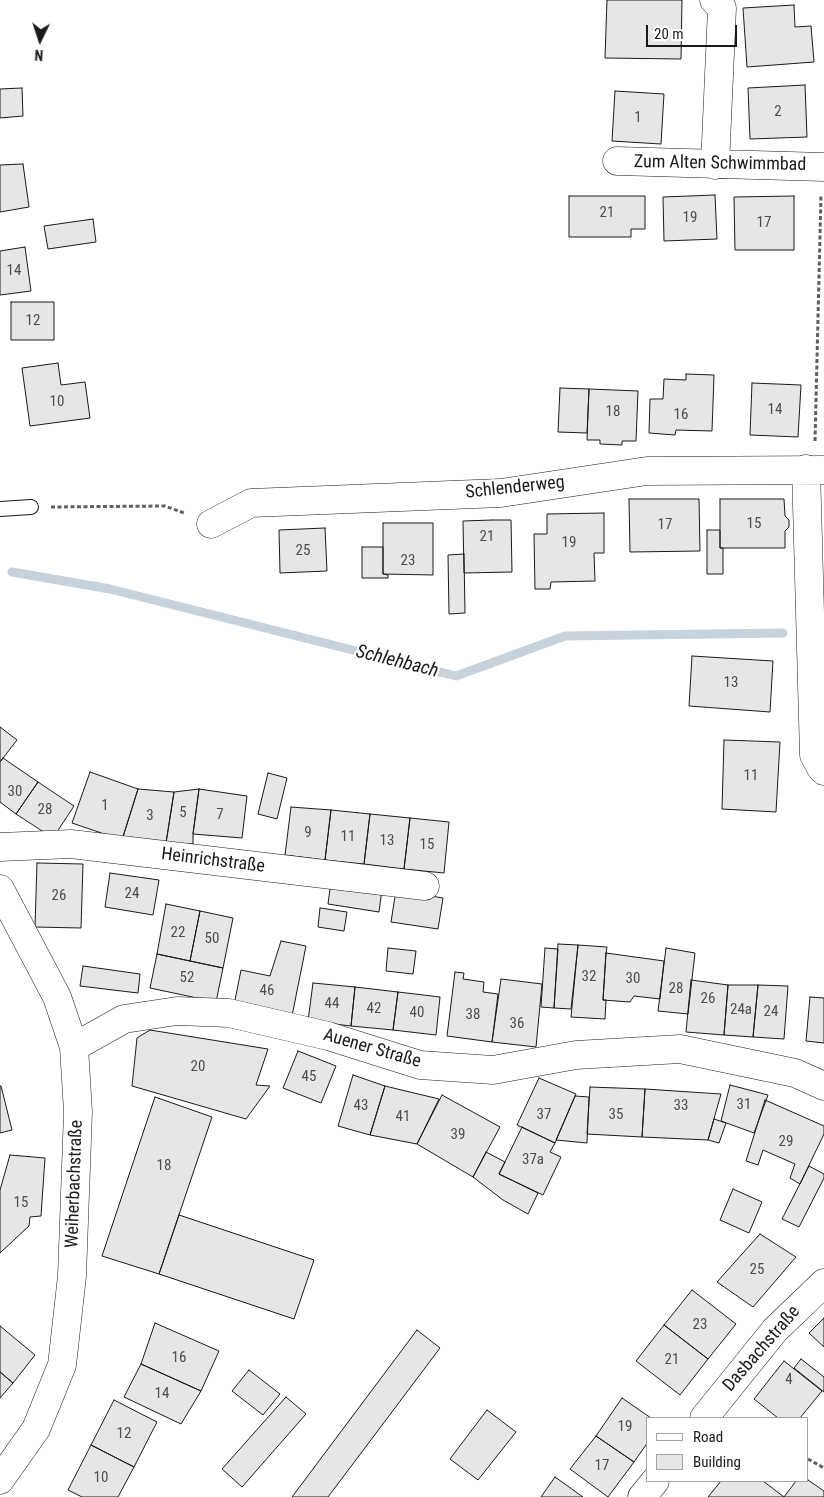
<!DOCTYPE html>
<html>
<head>
<meta charset="utf-8">
<style>
	body { margin:0 }
	#map { position:relative; width:824px; height:1497px; overflow:hidden; background:#fff; font-family:"Roboto Condensed",sans-serif }
	canvas { display:block }
	.legend { position:absolute; left:646px; top:1417px; width:162px; height:65px; box-sizing:border-box; background:#fff; border:1px solid #a3a3a3; margin:0; padding:6px 9px; list-style:none; font-size:15px; color:#1a1a1a }
	.legend li { display:flex; align-items:center; gap:10px; height:25px }
	.legend b { width:25px; border:1px solid #a3a3a3 }
	.north { position:absolute; left:15px; top:15px; width:50px; height:50px; -webkit-text-stroke:4px #fff; paint-order:stroke; rotate:184deg; font-size:14px; font-weight:700; line-height:20px; text-align:center; color:#1a1a1a }
	.north::after { content:''; display:block; margin:auto; width:18px; height:22px; background:#1a1a1a; clip-path:polygon(50% 0,100% 100%,50% 72%,0 100%) }
	.scale { position:absolute; left:646px; top:25px; width:91px; height:22px; box-sizing:border-box; border:2px solid #1a1a1a; border-top:0; padding-left:6px; font-size:15px; line-height:18px; white-space:nowrap; color:#1a1a1a; -webkit-text-stroke:4px #fff; paint-order:stroke }
</style>
</head>
<body>
<div id="map">
<canvas width="824" height="1497"></canvas>
<ul class="legend">
<li><b style="height:6px;background:#fff"></b>Road</li>
<li><b style="height:14px;background:#e6e6e6"></b>Building</li>
</ul>
<div class="north">N</div>
<div class="scale">20 m</div>
</div>
<script>
const ctx = document.querySelector('canvas').getContext('2d');
ctx.lineJoin = 'round';
const shape = rows => new Path2D(rows.map(r => 'M' + r).join(''));
function strokePath(path, color, width, dash) { ctx.strokeStyle = color; ctx.lineWidth = width; ctx.lineCap = dash ? 'butt' : 'round'; ctx.setLineDash(dash || []); ctx.stroke(path); }
function fill(path, color) { ctx.fillStyle = color; ctx.fill(path, 'evenodd'); }
function write(font, color, halo, rows, align = 'center') {
  ctx.font = font + ' "Roboto Condensed",sans-serif'; ctx.lineWidth = 4; ctx.setLineDash([]); ctx.textBaseline = 'middle'; ctx.strokeStyle = halo; ctx.fillStyle = color; for (const [text, x, y, turn = 0] of rows) {
    ctx.save(); ctx.translate(x, y); ctx.rotate((+turn || 0) * Math.PI / 180); ctx.textAlign = isNaN(turn) ? turn : align; if (halo) ctx.strokeText(text, 0, 0); ctx.fillText(text, 0, 0); ctx.restore();
  }
}
strokePath(shape([
	[12,572,110,589,456,676,565,636,783,633]
]), '#c6d2dc', 9);
const building = shape([
	[607,0,682,0,681,59,605,58,607,0],
	[794,5,795,27,811,26,814,62,747,67,743,8,794,5],
	[805,85,807,137,750,139,748,88,805,85],
	[22,88,23,116,0,118,0,89,22,88],
	[615,91,664,94,661,144,612,141,615,91],
	[23,164,29,207,0,212,0,165,23,164],
	[715,195,717,239,664,241,663,197,715,195],
	[569,196,645,196,645,229,631,229,631,237,569,237,569,196],
	[794,196,794,250,735,250,734,197,794,196],
	[93,219,96,242,48,249,44,226,93,219],
	[25,247,31,291,0,295,0,251,25,247],
	[11,302,54,302,54,340,11,340,11,302],
	[58,363,61,385,85,382,90,418,30,426,22,368,58,363],
	[686,374,714,375,712,431,676,430,675,435,649,433,650,399,663,399,664,379,686,380,686,374],
	[752,383,801,385,798,437,750,435,752,383],
	[560,388,589,389,587,433,558,432,560,388],
	[589,389,638,391,636,441,622,441,622,445,600,444,600,440,587,440,589,389],
	[629,499,699,499,700,551,630,552,629,499],
	[720,499,784,499,785,516,789,520,789,527,785,531,785,548,720,548,720,499],
	[604,513,604,553,594,553,595,581,551,582,550,589,535,589,534,534,547,534,547,514,604,513],
	[492,520,511,520,512,572,464,573,463,521,492,520],
	[383,523,433,523,433,575,383,574,383,523],
	[325,528,327,571,280,573,279,530,325,528],
	[707,530,720,530,720,548,723,548,723,574,707,574,707,530],
	[362,547,383,547,383,574,388,575,388,578,362,578,362,547],
	[464,554,465,613,449,614,448,555,464,554],
	[692,656,773,661,770,712,689,706,692,656],
	[0,727,17,740,0,762,0,727],
	[724,740,780,742,776,812,722,809,724,740],
	[3,758,38,782,16,814,0,802,0,762,3,758],
	[90,772,138,789,122,840,72,823,90,772],
	[268,773,287,778,277,819,258,814,268,773],
	[38,782,74,806,53,838,16,814,38,782],
	[138,789,174,792,166,843,122,840,138,789],
	[199,789,193,834,193,844,166,843,174,792,199,789],
	[199,789,247,796,242,838,193,834,199,789],
	[291,807,331,810,325,860,285,855,291,807],
	[331,810,370,814,364,864,325,860,331,810],
	[370,814,410,818,404,869,364,864,370,814],
	[410,818,449,822,444,873,404,869,410,818],
	[37,863,83,864,81,928,35,927,37,863],
	[110,873,159,880,153,915,105,907,110,873],
	[331,881,382,889,379,912,328,904,331,881],
	[396,890,443,898,438,929,391,922,396,890],
	[166,904,200,911,190,961,157,954,166,904],
	[320,908,347,912,344,931,318,927,320,908],
	[200,911,233,918,223,968,190,961,200,911],
	[281,941,306,946,292,1016,234,1005,241,970,270,976,281,941],
	[558,944,578,945,571,1009,554,1008,558,944],
	[578,945,607,947,606,953,603,1000,606,1000,605,1019,571,1017,578,945],
	[388,948,416,951,413,974,386,971,388,948],
	[545,948,558,949,554,1008,541,1007,545,948],
	[666,948,695,953,688,1014,658,1011,666,948],
	[606,953,664,961,660,999,634,996,630,1002,603,1000,606,953],
	[157,954,223,968,216,1002,150,988,157,954],
	[83,966,140,974,138,993,80,986,83,966],
	[455,972,464,973,463,979,484,982,483,992,498,994,492,1042,447,1036,455,972],
	[501,979,542,984,536,1047,492,1042,501,979],
	[691,980,728,985,724,1035,686,1032,691,980],
	[313,983,355,987,351,1026,308,1021,313,983],
	[728,985,758,985,753,1037,724,1035,728,985],
	[758,985,788,986,784,1039,753,1037,758,985],
	[355,987,398,992,393,1030,351,1026,355,987],
	[398,992,440,997,436,1035,393,1030,398,992],
	[810,997,824,998,824,1043,806,1041,810,997],
	[150,1030,268,1049,256,1085,270,1086,246,1119,132,1086,137,1038,150,1030],
	[298,1051,336,1066,321,1103,283,1088,298,1051],
	[353,1075,385,1086,370,1135,338,1126,353,1075],
	[539,1078,576,1094,555,1143,517,1125,539,1078],
	[730,1085,768,1095,754,1133,721,1121,730,1085],
	[0,1086,1,1086,12,1130,0,1133,0,1086],
	[385,1086,439,1099,417,1144,370,1135,385,1086],
	[590,1087,645,1089,642,1137,587,1134,590,1087],
	[645,1089,721,1094,708,1140,642,1137,645,1089],
	[442,1095,500,1127,473,1177,417,1144,442,1095],
	[575,1096,589,1097,587,1143,556,1140,575,1096],
	[155,1097,212,1117,159,1274,102,1256,155,1097],
	[765,1100,824,1126,824,1134,800,1184,790,1178,795,1164,763,1150,758,1165,746,1161,765,1100],
	[714,1119,726,1123,719,1143,708,1140,714,1119],
	[522,1127,555,1143,550,1152,561,1157,543,1195,499,1174,522,1127],
	[486,1152,505,1162,499,1174,538,1193,528,1214,503,1200,473,1177,486,1152],
	[10,1155,45,1158,41,1216,30,1217,29,1226,0,1253,0,1190,10,1155],
	[809,1166,824,1174,824,1178,799,1227,782,1219,809,1166],
	[733,1189,762,1202,749,1233,720,1220,733,1189],
	[179,1215,314,1260,294,1319,159,1274,179,1215],
	[760,1234,796,1257,753,1307,717,1282,760,1234],
	[692,1290,736,1324,708,1359,664,1325,692,1290],
	[824,1318,824,1347,809,1333,824,1318],
	[155,1323,219,1351,201,1391,141,1364,155,1323],
	[664,1325,708,1359,680,1395,636,1361,664,1325],
	[0,1326,35,1355,13,1383,0,1372,0,1326],
	[417,1330,440,1348,328,1497,292,1497,417,1330],
	[801,1359,824,1377,824,1392,794,1368,801,1359],
	[784,1361,822,1391,800,1418,778,1418,754,1399,784,1361],
	[141,1364,201,1391,181,1424,124,1397,141,1364],
	[249,1370,280,1394,263,1415,232,1391,249,1370],
	[0,1372,13,1383,0,1398,0,1372],
	[286,1397,306,1414,242,1487,222,1469,286,1397],
	[622,1398,651,1418,648,1418,648,1442,634,1462,596,1436,622,1398],
	[114,1400,157,1422,134,1467,91,1445,114,1400],
	[487,1410,516,1432,478,1480,450,1459,487,1410],
	[596,1436,634,1462,608,1497,570,1469,596,1436],
	[91,1445,134,1467,118,1497,82,1497,68,1490,91,1445],
	[555,1477,583,1497,541,1497,555,1477],
	[808,1480,824,1491,824,1497,784,1497,796,1481,808,1480],
	[721,1481,763,1481,784,1497,708,1497,721,1481]
]);
fill(building, '#e6e6e6');
strokePath(building, '#1a1a1a', 1);
const service = shape([
	[0,509,31,507]
]);
const minor = shape([
	[714,0,722,8,715,165],
	[617,161,824,167],
	[806,469,814,755,821,768,824,771],
	[211,524,251,503,501,493,647,471,824,470],
	[0,847,71,844,425,886],
	[0,889,57,997,74,1047,78,1112,72,1276,62,1365,36,1429,0,1480],
	[74,1047,124,1019,177,1011,229,1013,328,1036,420,1065,493,1070,576,1055,680,1049,795,1073,824,1086],
	[704,1418,775,1330,824,1283],
	[642,1497,655,1481]
]);
strokePath(service, '#1a1a1a', 16);
strokePath(minor, '#1a1a1a', 29);
strokePath(shape([
	[815,441,821,195],
	[51,507,165,506,184,513],
	[808,1459,824,1468]
]), '#5f5f5f', 3, [4, 2.5]);
strokePath(service, '#fff', 14);
strokePath(minor, '#fff', 28);
write('15px', '#4d4d4d', null, [
	["2",778,112],
	["1",638,118],
	["21",607,213],
	["19",690,218],
	["17",764,223],
	["14",14,271],
	["12",33,321],
	["10",57,402],
	["14",775,410],
	["18",613,412],
	["16",681,415],
	["15",754,524],
	["17",665,525],
	["21",487,537],
	["19",569,543],
	["25",303,551],
	["23",408,561],
	["13",731,683],
	["11",751,776],
	["30",15,792],
	["1",105,806],
	["28",45,810],
	["5",183,813],
	["7",220,815],
	["3",150,816],
	["9",308,833],
	["11",348,837],
	["13",387,841],
	["15",427,845],
	["24",132,894],
	["26",59,896],
	["22",178,933],
	["50",212,939],
	["32",589,977],
	["52",187,978],
	["30",633,979],
	["28",676,989],
	["46",267,991],
	["26",708,999],
	["44",332,1004],
	["42",374,1009],
	["24a",741,1010],
	["24",771,1012],
	["40",417,1013],
	["38",473,1015],
	["36",517,1024],
	["20",198,1067],
	["45",309,1077],
	["31",744,1105],
	["43",361,1106],
	["33",681,1106],
	["37",544,1115],
	["35",616,1115],
	["41",403,1117],
	["39",458,1135],
	["29",786,1142],
	["37a",533,1160],
	["18",164,1166],
	["15",21,1203],
	["25",757,1270],
	["23",700,1325],
	["16",179,1358],
	["21",672,1360],
	["4",789,1380],
	["14",162,1394],
	["19",625,1427],
	["12",124,1434],
	["17",602,1466],
	["10",101,1478]
]);
write('18px', '#1a1a1a', '#fff', [
	["Zum Alten Schwimmbad",720,164,1],
	["Schlenderweg",515,488,-6],
	["Heinrichstraße",213,861,7],
	["Auener Straße",372,1049,16],
	["Weiherbachstraße",75,1184,-88],
	["Dasbachstraße",762,1349,-49]
]);
write('italic 19px', '#1a1a1a', '#fff', [
	["Schlehbach",397,662,14]
]);
</script>
</body>
</html>
